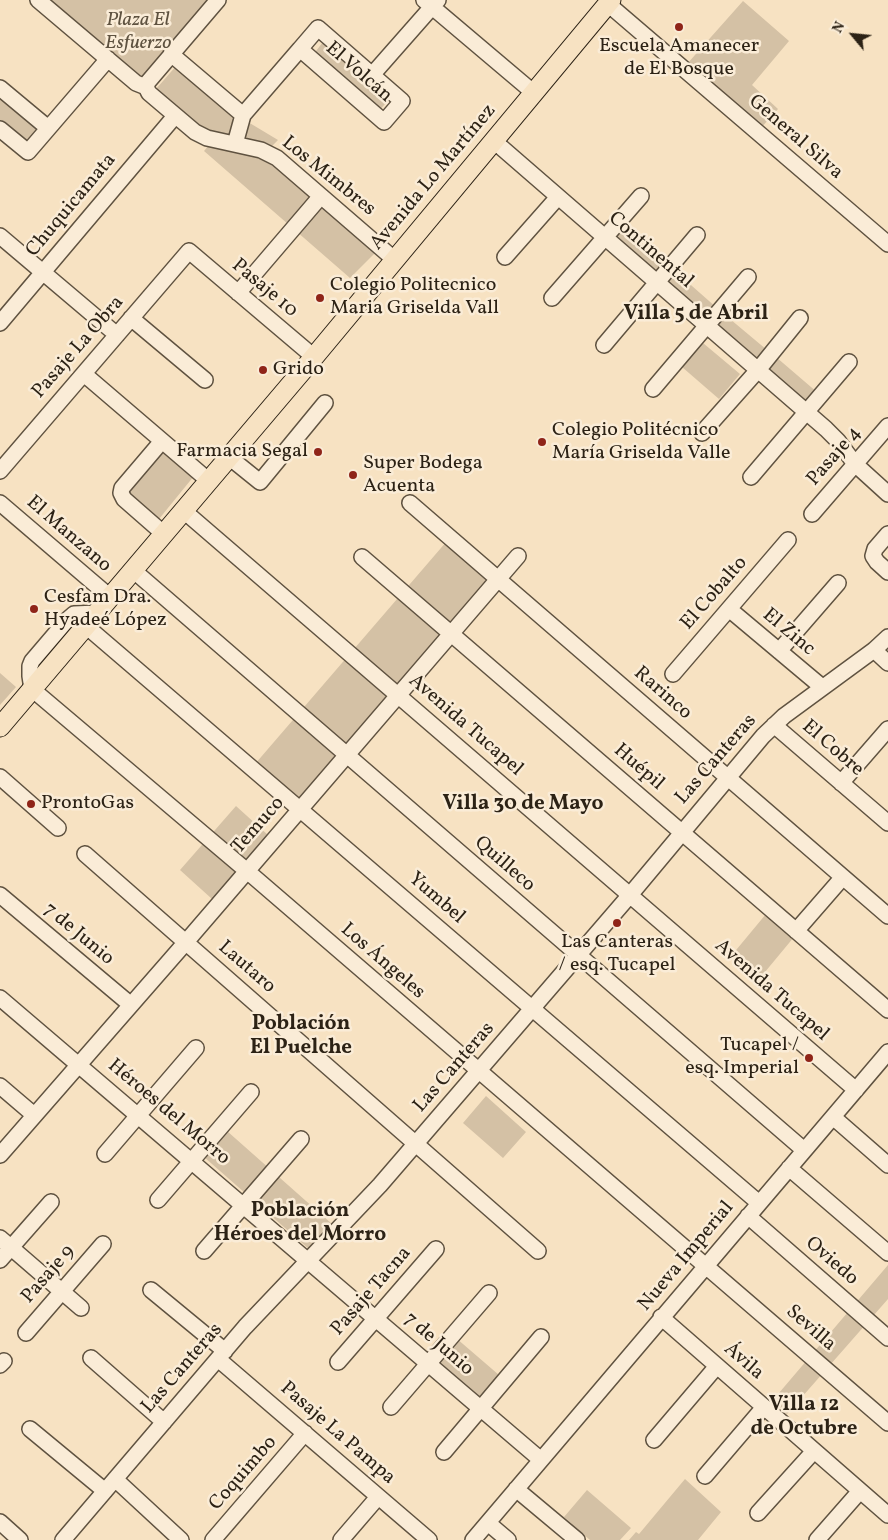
<!DOCTYPE html>
<html>
<head>
<meta charset="utf-8">
<style>
	body { margin:0 }
	#map { position:relative; width:888px; height:1540px; overflow:hidden; background:#f7e2c2; font-family:Vollkorn,serif }
	canvas { display:block }
	.north { position:absolute; left:828px; top:10px; width:50px; height:50px; -webkit-text-stroke:4px #faecd7; paint-order:stroke; rotate:298deg; font-size:14px; font-weight:700; line-height:20px; text-align:center; color:#2c2215 }
	.north::after { content:''; display:block; margin:auto; width:18px; height:22px; background:#2c2215; clip-path:polygon(50% 0,100% 100%,50% 72%,0 100%) }
</style>
</head>
<body>
<div id="map">
<canvas width="888" height="1540"></canvas>
<div class="north">N</div>
</div>
<script>
const ctx = document.querySelector('canvas').getContext('2d');
ctx.lineJoin = 'round';
function fill(path, color) { ctx.fillStyle = color; ctx.fill(path, 'evenodd'); }
const shape = rows => new Path2D(rows.map(r => 'M' + r).join(''));
function strokePath(path, color, width, dash) { ctx.strokeStyle = color; ctx.lineWidth = width; ctx.lineCap = dash ? 'butt' : 'round'; ctx.setLineDash(dash || []); ctx.stroke(path); }
function write(font, color, halo, rows, align = 'center') {
  ctx.font = font + ' Vollkorn,serif'; ctx.lineWidth = 5; ctx.setLineDash([]); ctx.textBaseline = 'middle'; ctx.strokeStyle = halo; ctx.fillStyle = color; for (const [text, x, y, turn = 0] of rows) {
    ctx.save(); ctx.translate(x, y); ctx.rotate((+turn || 0) * Math.PI / 180); ctx.textAlign = isNaN(turn) ? turn : align; if (halo) ctx.strokeText(text, 0, 0); ctx.fillText(text, 0, 0); ctx.restore();
  }
}
fill(shape([
	[51,0,208,0,142,78],
	[743,1,789,41,752,85,778,109,760,129,687,64],
	[326,38,392,96,378,112,313,55],
	[177,65,238,116,278,140,271,147,207,131,156,89],
	[0,88,48,128,28,152,0,129],
	[209,145,235,147,272,164,376,252,350,278,204,151],
	[622,226,667,265,657,277,612,239],
	[675,271,717,308,707,320,665,283],
	[724,314,767,350,757,361,714,325],
	[703,343,740,374,719,399,682,367],
	[776,357,818,393,808,405,766,369],
	[162,451,194,476,159,519,127,494],
	[447,541,490,579,301,805,255,764],
	[0,673,16,687,0,705],
	[236,806,268,835,212,899,180,870],
	[766,914,794,937,760,978,732,955],
	[486,1096,526,1132,503,1158,463,1123],
	[227,1131,332,1224,309,1249,204,1157],
	[888,1265,888,1299,787,1414,773,1400],
	[456,1338,499,1375,480,1398,437,1361],
	[685,1479,721,1512,698,1540,629,1540,636,1532,639,1534],
	[587,1490,631,1528,620,1540,590,1540,564,1517]
]), '#d4c1a5');
const minor = shape([
	[38,0,136,83,146,87,149,93,195,132,207,138,261,150,277,158,395,260],
	[424,0,534,93],
	[608,4,888,244],
	[318,28,402,101,384,122,300,49,318,28],
	[171,54,243,115],
	[372,75,438,0],
	[146,87,148,82,218,0],
	[0,88,48,128],
	[0,129,28,152,108,59],
	[494,141,826,429,838,441,855,464,888,494],
	[235,144,243,115,300,49],
	[0,236,117,335],
	[505,257,558,197],
	[238,293,321,196],
	[552,298,641,196],
	[131,318,205,380],
	[0,323,175,116],
	[604,345,697,235],
	[84,374,209,481],
	[653,389,748,277],
	[702,433,758,370,800,318],
	[162,441,122,488,121,493,124,499,164,534],
	[229,457,260,482,325,403],
	[0,471,189,251,314,357],
	[751,477,849,362],
	[0,503,110,597],
	[410,503,888,916],
	[184,511,856,1090],
	[812,514,888,426],
	[888,534,875,549,873,556,877,562,888,572],
	[362,557,888,1010],
	[133,570,804,1150],
	[729,609,822,687],
	[97,613,74,614,67,620,32,661,30,666,30,676,32,689,247,871,888,1423],
	[86,626,759,1203],
	[874,650,888,663],
	[779,651,838,583],
	[673,674,788,540],
	[774,725,888,823],
	[0,777,58,828],
	[841,783,888,729],
	[85,854,538,1251],
	[0,895,131,1005],
	[796,931,843,877],
	[0,998,541,1460],
	[0,1086,34,1115],
	[833,1117,888,1165],
	[105,1154,196,1048],
	[0,1155,186,942,518,556],
	[789,1168,888,1253],
	[158,1200,251,1092],
	[748,1216,888,1338],
	[0,1238,81,1308],
	[204,1251,301,1139],
	[0,1260,51,1202],
	[151,1290,225,1351],
	[661,1317,888,1515],
	[26,1333,103,1244],
	[91,1358,164,1422],
	[218,1359,429,1540],
	[338,1362,436,1249],
	[0,1365,4,1361],
	[391,1407,489,1293],
	[30,1429,105,1491],
	[654,1440,717,1366],
	[444,1452,541,1337],
	[705,1476,764,1407],
	[115,1479,181,1540],
	[516,1489,577,1540],
	[758,1513,814,1451],
	[0,1522,20,1540],
	[488,1523,508,1540],
	[63,1540,245,1327,380,1185,630,895,763,736,784,716,874,650,888,637],
	[213,1540,305,1433],
	[341,1540,378,1497],
	[473,1540,888,1052],
	[817,1540,860,1491]
]);
const major = shape([
	[0,727,314,357,611,0]
]);
strokePath(minor, '#5f5240', 18);
strokePath(major, '#2c2215', 21);
strokePath(minor, '#faecd7', 15);
strokePath(major, '#f7e2c2', 19);
for (const [x, y, r, color] of [
	[679,27,5,"#8f2418"],
	[320,298,5,"#8f2418"],
	[263,370,5,"#8f2418"],
	[542,442,5,"#8f2418"],
	[318,452,5,"#8f2418"],
	[353,475,5,"#8f2418"],
	[34,609,5,"#8f2418"],
	[31,804,5,"#8f2418"],
	[617,923,5,"#8f2418"],
	[809,1058,5,"#8f2418"]
]) { const dot = new Path2D(); dot.arc(x, y, r, 0, 2 * Math.PI); ctx.fillStyle = color; ctx.fill(dot); strokePath(dot, '#faecd7', 2); }
write('italic 20px', '#5e5240', '#faecd7', [
	["Plaza El",138,21],
	["Esfuerzo",138,44]
]);
write('20px', '#2c2215', '#faecd7', [
	["Escuela Amanecer",679,47,"center"],
	["de El Bosque",679,70,"center"],
	["Colegio Politecnico",330,286],
	["Maria Griselda Vall",330,309],
	["Grido",273,370],
	["Colegio Politécnico",552,431],
	["María Griselda Valle",552,454],
	["Farmacia Segal",308,452,"right"],
	["Super Bodega",363,464],
	["Acuenta",363,487],
	["Cesfam Dra.",44,598],
	["Hyadeé López",44,621],
	["ProntoGas",41,804],
	["Las Canteras",617,943,"center"],
	["/ esq. Tucapel",617,966,"center"],
	["Tucapel /",799,1046,"right"],
	["esq. Imperial",799,1069,"right"]
], 'left');
write('20px', '#2c2215', '#faecd7', [
	["El Volcán",358,73,41],
	["General Silva",795,138,41],
	["Los Mimbres",328,177,39],
	["Avenida Lo Martínez",434,178,-50],
	["Chuquicamata",72,206,-50],
	["Continental",650,251,41],
	["Pasaje 10",264,289,40],
	["Pasaje La Obra",79,348,-49],
	["Pasaje 4",835,457,-49],
	["El Manzano",68,535,41],
	["El Cobalto",715,594,-49],
	["El Zinc",788,633,40],
	["Rarinco",662,694,41],
	["Avenida Tucapel",465,726,41],
	["El Cobre",832,749,41],
	["Las Canteras",717,760,-49],
	["Huépil",638,768,41],
	["Temuco",259,826,-49],
	["Quilleco",504,865,41],
	["Yumbel",436,899,41],
	["7 de Junio",78,935,40],
	["Los Ángeles",382,962,41],
	["Lautaro",246,968,41],
	["Avenida Tucapel",771,991,41],
	["Las Canteras",455,1068,-49],
	["Héroes del Morro",168,1113,40],
	["Nueva Imperial",687,1257,-50],
	["Oviedo",831,1262,41],
	["Pasaje 9",49,1275,-49],
	["Pasaje Tacna",372,1292,-49],
	["Sevilla",810,1329,41],
	["7 de Junio",438,1345,41],
	["Ávila",743,1362,41],
	["Las Canteras",183,1369,-49],
	["Pasaje La Pampa",337,1434,41],
	["Coquimbo",244,1474,-49]
]);
write('bold 21px', '#2c2215', '#faecd7', [
	["Villa 5 de Abril",696,315],
	["Villa 30 de Mayo",523,805],
	["Población",301,1025],
	["El Puelche",301,1049],
	["Población",300,1212],
	["Héroes del Morro",300,1236],
	["Villa 12",804,1406],
	["de Octubre",804,1430]
]);
</script>
</body>
</html>
